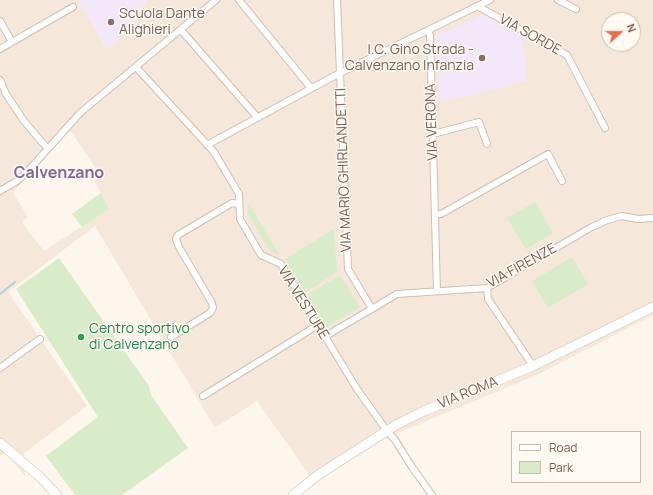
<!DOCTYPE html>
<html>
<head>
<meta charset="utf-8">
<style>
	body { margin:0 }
	#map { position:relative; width:653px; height:495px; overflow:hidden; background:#fdf6ec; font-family:Manrope,sans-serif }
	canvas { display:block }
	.legend { position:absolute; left:511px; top:431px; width:130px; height:52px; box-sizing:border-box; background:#fffaf3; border:1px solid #cabbb1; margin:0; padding:5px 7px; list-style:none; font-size:12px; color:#7a5c4d }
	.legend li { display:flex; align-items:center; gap:8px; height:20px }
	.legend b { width:20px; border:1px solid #cabbb1 }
	.north { position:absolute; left:601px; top:12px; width:40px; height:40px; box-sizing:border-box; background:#fffaf3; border:1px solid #cabbb1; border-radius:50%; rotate:69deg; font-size:11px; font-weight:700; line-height:16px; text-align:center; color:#7a5c4d }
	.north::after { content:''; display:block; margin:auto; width:14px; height:18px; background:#e76f51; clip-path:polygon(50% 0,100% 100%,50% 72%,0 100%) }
</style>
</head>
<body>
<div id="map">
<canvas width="653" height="495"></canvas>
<ul class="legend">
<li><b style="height:5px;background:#fff"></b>Road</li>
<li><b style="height:11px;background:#d8ecc9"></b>Park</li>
</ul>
<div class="north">N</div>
</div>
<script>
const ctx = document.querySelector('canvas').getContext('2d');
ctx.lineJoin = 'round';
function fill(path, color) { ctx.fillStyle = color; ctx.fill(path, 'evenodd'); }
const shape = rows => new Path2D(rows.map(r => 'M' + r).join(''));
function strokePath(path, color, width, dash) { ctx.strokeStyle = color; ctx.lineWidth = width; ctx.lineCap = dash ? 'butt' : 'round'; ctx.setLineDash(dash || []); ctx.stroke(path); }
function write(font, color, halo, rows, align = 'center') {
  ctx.font = font + ' Manrope,sans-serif'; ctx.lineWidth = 3; ctx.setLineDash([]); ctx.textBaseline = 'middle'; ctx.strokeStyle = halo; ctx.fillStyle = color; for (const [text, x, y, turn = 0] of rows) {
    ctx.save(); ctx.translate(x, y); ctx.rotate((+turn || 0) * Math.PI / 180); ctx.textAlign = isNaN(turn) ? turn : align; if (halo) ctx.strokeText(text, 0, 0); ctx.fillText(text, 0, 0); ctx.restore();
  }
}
fill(shape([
	[0,0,79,0,106,48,118,41,147,0,653,0,653,315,539,374,386,438,315,483,257,401,215,428,95,226,8,292,87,406,24,453,25,476,5,452,0,456],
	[609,20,633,20,633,44,609,44],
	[70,130,98,172,93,178,109,209,44,251,22,222,28,217,13,192],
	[334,230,306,293,305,292,286,259]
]), '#f5e8da');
fill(shape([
	[79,0,147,0,118,41,106,48],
	[485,14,522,35,527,81,440,102,437,35]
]), '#f3e8fa');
fill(shape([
	[101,193,109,209,82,227,72,214],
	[248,202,280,256,270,251,248,213],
	[535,202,553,233,526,249,507,218],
	[334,229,337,272,305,293,285,259],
	[572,257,588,284,548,308,532,281],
	[59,258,149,386,151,395,188,448,122,495,75,495,46,456,98,417,16,289],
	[340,275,360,307,327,327,307,295]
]), '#d8ecc9');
strokePath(shape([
	[0,294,15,282]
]), '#a5d3da', 2);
const street = shape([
	[239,0,311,88],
	[337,0,348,269,372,309],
	[558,0,576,9],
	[477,6,567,55,605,128],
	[0,21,12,42],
	[181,30,257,117],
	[428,31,430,35,437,291],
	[0,49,73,7],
	[136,67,214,152,239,194,240,219,261,255,281,264,357,389,387,431,395,440,412,467,432,495],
	[0,80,6,94,24,121,47,148],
	[433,134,479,122,487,144],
	[207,145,340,73,490,0],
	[0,191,17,181,27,172,80,113,216,0],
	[435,214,441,214,548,154,562,181],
	[487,288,488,299,533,366],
	[171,337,210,313,213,308,212,303,179,247,176,239,178,235,232,203,239,204],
	[324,337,397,294,487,288,590,228,607,220,622,216,638,219,653,218],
	[0,368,40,339],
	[203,396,318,325]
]);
const secondary = shape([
	[0,443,40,477,57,495],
	[293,495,318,475,396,425,424,411,533,366,653,307]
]);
strokePath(street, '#d1beb0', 8);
strokePath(secondary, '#d6c0b0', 10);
strokePath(street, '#fff', 6);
strokePath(secondary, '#fff', 9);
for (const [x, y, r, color] of [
	[111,22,4,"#8d6e63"],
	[482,58,4,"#8d6e63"],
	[81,337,4,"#2e9e5b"]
]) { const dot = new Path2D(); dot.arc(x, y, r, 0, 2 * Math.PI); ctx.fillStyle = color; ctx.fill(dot); strokePath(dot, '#fffaf3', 1.5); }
write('14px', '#785e54', '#fffaf3', [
	["Scuola Dante",119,14],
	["Alighieri",119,30],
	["I.C. Gino Strada -",474,50,"right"],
	["Calvenzano Infanzia",474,66,"right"]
], 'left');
write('14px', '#7a5c4d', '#fffaf3', [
	["VIA SORDE",530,35,29],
	["VIA VERONA",432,122,-92],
	["VIA MARIO GHIRLANDETTI",344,170,-92],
	["VIA FIRENZE",522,266,-29],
	["VIA VESTURE",303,303,58],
	["VIA ROMA",468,393,-22]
]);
write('14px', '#27864d', '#fffaf3', [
	["Centro sportivo",89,329],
	["di Calvenzano",89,345]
], 'left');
write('bold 16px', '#846695', '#fffaf3', [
	["Calvenzano",59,174]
]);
</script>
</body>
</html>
